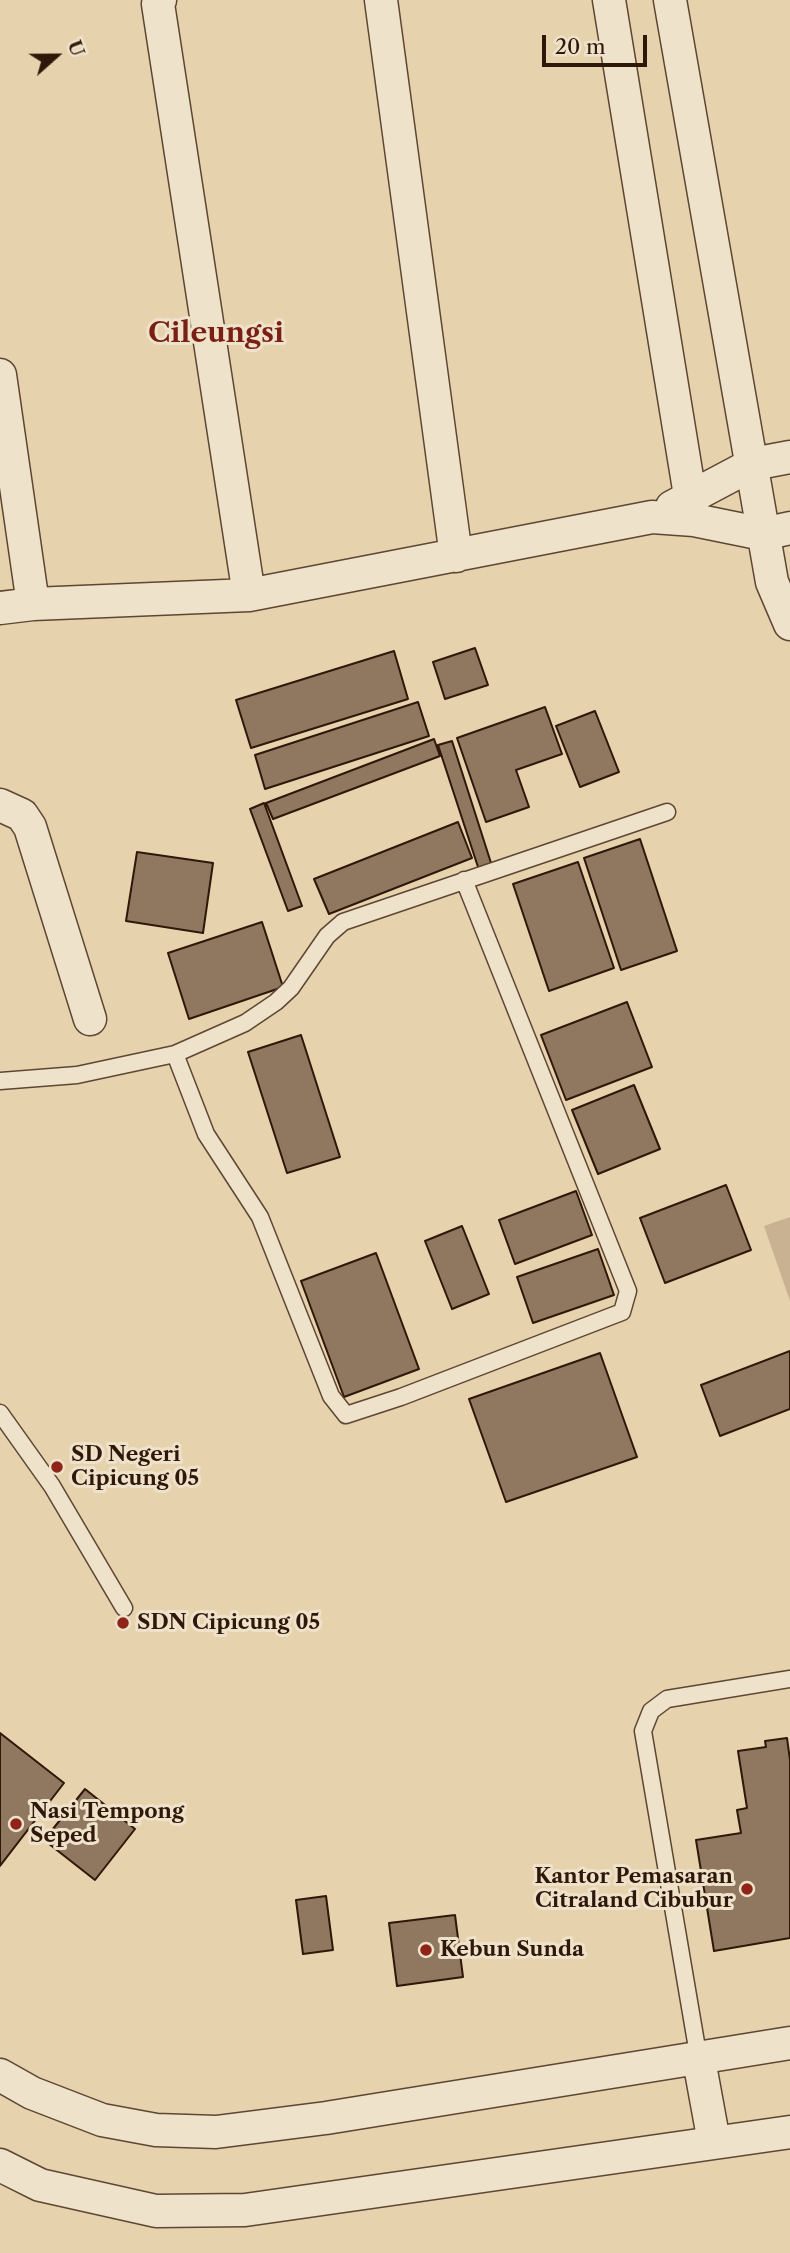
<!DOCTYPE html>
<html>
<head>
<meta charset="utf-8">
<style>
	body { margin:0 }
	#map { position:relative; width:790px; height:2253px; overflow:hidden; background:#e7d2ae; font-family:"Libre Caslon Text",serif }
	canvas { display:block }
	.north { position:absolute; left:21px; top:21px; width:70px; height:70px; -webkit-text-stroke:5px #efe2ca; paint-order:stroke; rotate:69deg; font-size:19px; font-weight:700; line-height:28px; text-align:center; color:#2f1709 }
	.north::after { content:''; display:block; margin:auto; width:24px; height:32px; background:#2f1709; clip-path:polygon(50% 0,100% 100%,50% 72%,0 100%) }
	.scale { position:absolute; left:542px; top:35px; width:105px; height:32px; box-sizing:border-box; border:4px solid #2f1709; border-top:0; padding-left:9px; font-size:21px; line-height:24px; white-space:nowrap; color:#2f1709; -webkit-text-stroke:5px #efe2ca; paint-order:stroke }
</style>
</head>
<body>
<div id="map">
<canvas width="790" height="2253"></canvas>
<div class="north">U</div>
<div class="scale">20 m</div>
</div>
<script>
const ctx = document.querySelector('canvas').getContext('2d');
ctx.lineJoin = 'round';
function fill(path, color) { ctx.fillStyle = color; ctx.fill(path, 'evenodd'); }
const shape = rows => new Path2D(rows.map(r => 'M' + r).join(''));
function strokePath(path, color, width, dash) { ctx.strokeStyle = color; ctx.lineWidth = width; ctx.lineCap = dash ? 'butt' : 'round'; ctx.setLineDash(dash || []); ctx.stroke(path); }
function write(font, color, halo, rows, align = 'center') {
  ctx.font = font + ' "Libre Caslon Text",serif'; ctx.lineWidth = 6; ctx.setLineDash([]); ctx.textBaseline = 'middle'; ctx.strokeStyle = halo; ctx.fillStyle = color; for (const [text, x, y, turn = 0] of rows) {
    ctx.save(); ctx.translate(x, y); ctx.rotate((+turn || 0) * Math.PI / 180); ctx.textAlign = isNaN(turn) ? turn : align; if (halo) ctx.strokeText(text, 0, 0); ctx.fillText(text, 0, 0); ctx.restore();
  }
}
fill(shape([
	[790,1217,790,1301,764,1226]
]), '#c8b292');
const building = shape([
	[475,648,488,685,445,699,433,662,475,648],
	[394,651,408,699,251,748,236,700,394,651],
	[418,702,429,736,265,789,255,755,418,702],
	[545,707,562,754,516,770,529,807,486,822,457,738,545,707],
	[595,711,619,772,580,787,556,726,595,711],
	[434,739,440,756,273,819,266,803,434,739],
	[452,741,492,866,479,870,438,745,452,741],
	[264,803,302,906,288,911,250,809,264,803],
	[458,822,472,858,329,914,314,879,458,822],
	[640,839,677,951,621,970,584,858,640,839],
	[137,852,213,863,203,933,126,921,137,852],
	[578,862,614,968,549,991,513,884,578,862],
	[262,922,283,987,189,1019,168,953,262,922],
	[627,1002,652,1067,566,1100,541,1035,627,1002],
	[301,1035,340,1157,287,1173,248,1052,301,1035],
	[634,1085,660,1149,598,1174,572,1110,634,1085],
	[726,1185,751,1250,665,1283,640,1218,726,1185],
	[576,1191,592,1235,515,1264,499,1220,576,1191],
	[462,1226,489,1294,452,1309,425,1241,462,1226],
	[598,1249,614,1295,533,1323,517,1277,598,1249],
	[376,1253,419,1369,344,1397,301,1281,376,1253],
	[790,1351,790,1409,720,1436,701,1385,790,1351],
	[600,1353,637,1457,506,1502,469,1399,600,1353],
	[0,1733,64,1783,0,1866,0,1733],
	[787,1738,790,1760,790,1938,714,1951,696,1840,741,1833,737,1810,747,1808,738,1751,766,1747,765,1741,787,1738],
	[85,1789,135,1829,95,1880,44,1840,85,1789],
	[326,1896,333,1950,303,1954,296,1900,326,1896],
	[455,1915,463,1977,397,1986,389,1923,455,1915]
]);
fill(building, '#8f785f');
strokePath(building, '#2f1709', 2);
const service = shape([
	[175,1054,245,1023,276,1002,291,988,327,936,343,922,667,812],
	[0,1081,77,1075,175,1054,206,1134,260,1217,331,1396,346,1415,401,1397,622,1312,628,1291,464,880],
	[0,1413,52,1486,124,1608],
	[699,2060,643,1731,651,1711,667,1699,790,1679]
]);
const minor = shape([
	[160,0,158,4,249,595],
	[381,0,456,556],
	[609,0,694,520],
	[670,0,772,582,790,624],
	[0,375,33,604,0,608],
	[672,507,753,464,790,457],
	[33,604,249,595,652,517,694,520,763,534,790,528],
	[0,805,22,815,30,827,90,1019],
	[699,2060,714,2142],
	[0,2075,32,2093,102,2120,156,2130,216,2132,326,2118,790,2043],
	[0,2165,40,2185,156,2211,245,2210,790,2132]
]);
strokePath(service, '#5d4632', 19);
strokePath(minor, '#5d4632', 35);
strokePath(service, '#efe2ca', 16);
strokePath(minor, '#efe2ca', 32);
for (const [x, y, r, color] of [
	[57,1467,7,"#8f2418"],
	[123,1623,7,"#8f2418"],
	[16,1824,7,"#8f2418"],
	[747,1889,7,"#8f2418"],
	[426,1950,7,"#8f2418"]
]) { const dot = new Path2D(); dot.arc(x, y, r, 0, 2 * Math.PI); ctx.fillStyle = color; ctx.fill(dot); strokePath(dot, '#efe2ca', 2.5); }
write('bold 21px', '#2f1709', '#efe2ca', [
	["SD Negeri",71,1455],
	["Cipicung 05",71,1479],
	["SDN Cipicung 05",137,1623],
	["Nasi Tempong",30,1812],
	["Seped",30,1836],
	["Kantor Pemasaran",733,1877,"right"],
	["Citraland Cibubur",733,1901,"right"],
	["Kebun Sunda",440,1950]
], 'left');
write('bold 28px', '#7a1f14', '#efe2ca', [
	["Cileungsi",216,334]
]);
</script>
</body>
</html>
